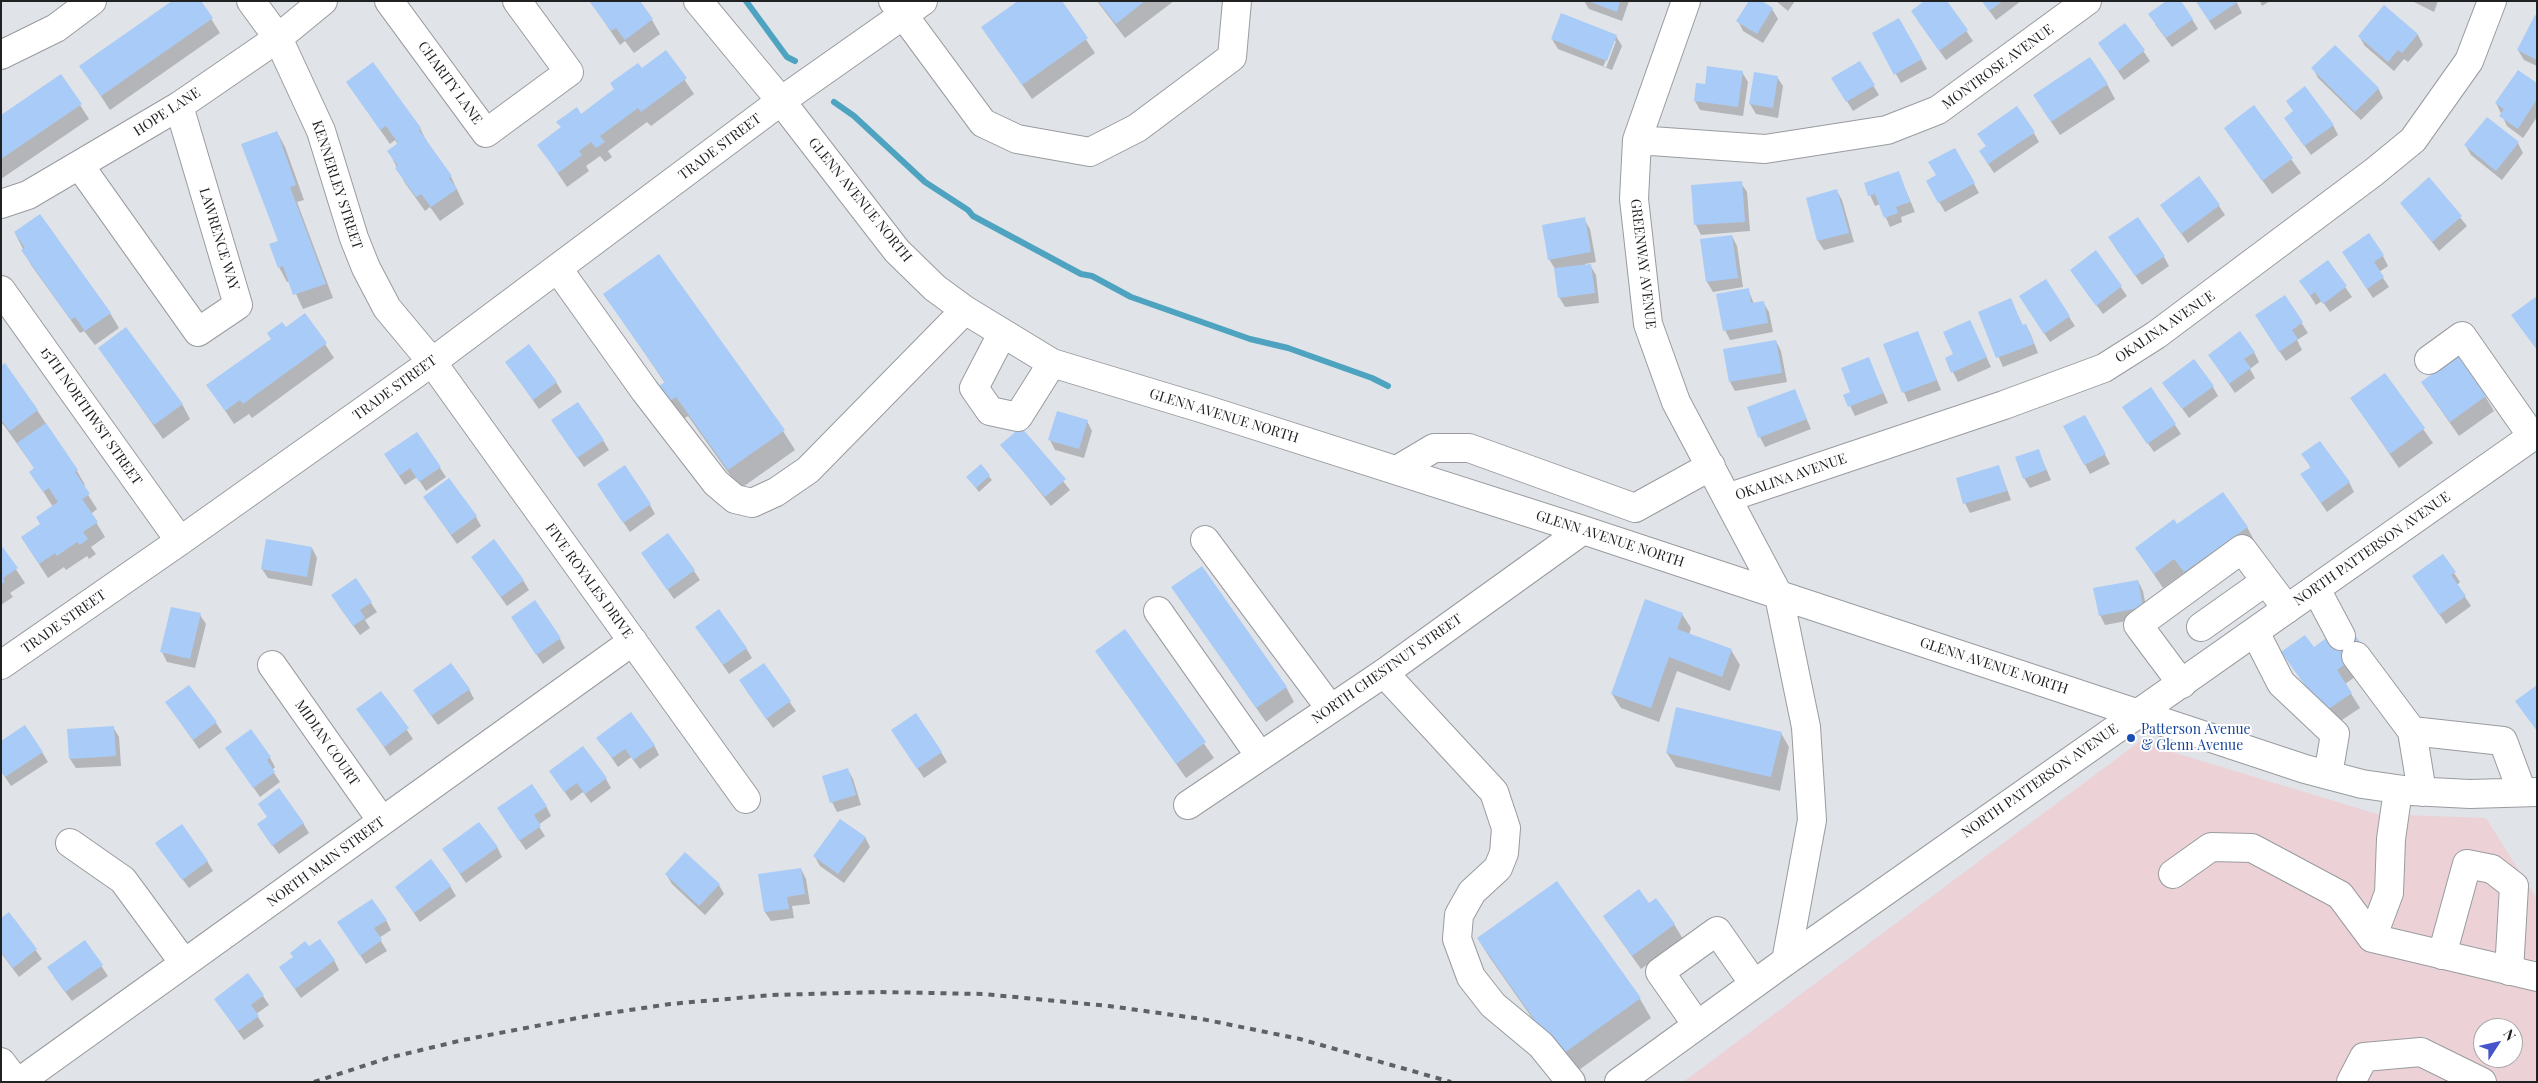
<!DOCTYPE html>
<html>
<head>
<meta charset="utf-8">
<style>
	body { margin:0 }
	#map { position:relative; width:2538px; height:1083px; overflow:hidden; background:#e0e3e7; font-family:"Playfair Display",serif }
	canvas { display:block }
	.frame { position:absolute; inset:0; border:2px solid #202123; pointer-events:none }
	.north { position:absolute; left:2473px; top:1018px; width:50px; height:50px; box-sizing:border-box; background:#fff; border:1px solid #a6a6a7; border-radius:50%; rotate:55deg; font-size:14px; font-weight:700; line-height:20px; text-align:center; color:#202123 }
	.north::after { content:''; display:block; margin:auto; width:18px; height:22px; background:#4755ca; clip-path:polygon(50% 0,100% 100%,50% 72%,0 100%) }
</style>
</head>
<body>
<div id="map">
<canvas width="2538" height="1083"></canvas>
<div class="frame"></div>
<div class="north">N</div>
</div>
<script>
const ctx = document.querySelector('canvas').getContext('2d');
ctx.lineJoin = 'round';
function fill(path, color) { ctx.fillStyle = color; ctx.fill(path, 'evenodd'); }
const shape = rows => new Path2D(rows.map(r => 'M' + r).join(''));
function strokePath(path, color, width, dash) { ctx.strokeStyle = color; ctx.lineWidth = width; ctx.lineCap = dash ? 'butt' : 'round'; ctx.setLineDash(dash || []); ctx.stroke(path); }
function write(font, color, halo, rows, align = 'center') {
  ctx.font = font + ' "Playfair Display",serif'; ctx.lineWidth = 4; ctx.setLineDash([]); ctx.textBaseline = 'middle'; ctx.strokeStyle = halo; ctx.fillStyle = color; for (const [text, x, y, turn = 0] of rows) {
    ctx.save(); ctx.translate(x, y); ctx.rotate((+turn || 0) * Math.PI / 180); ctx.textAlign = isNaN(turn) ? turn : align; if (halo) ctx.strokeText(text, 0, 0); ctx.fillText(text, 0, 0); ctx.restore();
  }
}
fill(shape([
	[2139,742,2377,814,2486,818,2537,899,2537,1082,1683,1082],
	[2483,1028,2513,1028,2513,1058,2483,1058]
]), '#ecd2d6');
fill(shape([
	[200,1,220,33,110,110,81,66],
	[590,1,652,20,660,34,634,53,625,41,620,45],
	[1060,1,1095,53,1032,99,983,28],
	[1097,1,1174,1,1125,38],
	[1584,1,1629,1,1622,21,1589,9],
	[1760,1,1772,9,1778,19,1763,43,1743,31,1738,21],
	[1776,1,1795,1,1788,11],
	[1946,1,1973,41,1946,60,1918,21],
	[1982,1,2021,1,1996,20],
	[2196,1,2236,1,2242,13,2215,30],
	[2260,1,2270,1,2262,6],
	[2412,1,2438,1,2434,12],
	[2385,7,2418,35,2423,45,2408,62,2404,59,2394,71,2365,46,2359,36],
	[2537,17,2537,66,2524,60,2518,50],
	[2192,19,2198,29,2172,47,2155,24],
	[1899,20,1927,69,1901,83,1873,34],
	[2125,24,2150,61,2124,80,2099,43],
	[1616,36,1622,46,1612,70,1558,49,1552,39],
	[1614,41,1616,41,1606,68,1603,67],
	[666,52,694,94,651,126,647,122,608,151,612,157,605,162,600,156,586,166,589,171,567,187,539,145,562,128,558,122,581,115],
	[1859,62,1879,95,1853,111,1833,78],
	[2313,68,2378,88,2383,98,2361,120,2318,78],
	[1742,72,1748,82,1743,116,1700,110,1695,101,1706,86],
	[1755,73,1777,77,1783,86,1778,118,1756,114,1750,104],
	[347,82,420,128,428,144,451,177,464,204,440,221,430,207,425,211,405,183,389,152,398,145,395,140,390,144],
	[2107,84,2115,99,2060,135,2043,110],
	[2537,84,2537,117,2523,138,2507,126,2496,103],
	[80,105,89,119,1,179,1,116],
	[2254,107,2301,173,2272,194,2225,128],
	[2285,118,2333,125,2338,135,2311,155],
	[277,132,285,147,304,200,297,202,333,298,303,309,290,281,287,282,279,267,279,242,242,144],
	[2034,133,2039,142,1994,173,1986,161],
	[2518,143,2523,153,2502,180,2471,155,2466,146],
	[1955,149,1979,193,1945,212,1927,182,1938,176],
	[1898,172,1915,212,1901,217,1902,222,1890,227,1880,204,1875,206,1865,184],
	[2429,179,2467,226,2439,251,2401,203],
	[1741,183,1747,192,1750,231,1701,235,1696,225,1693,186],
	[1837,191,1842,200,1854,242,1824,250,1818,241],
	[2161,205,2219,206,2225,215,2188,243],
	[1584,219,1590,229,1596,262,1585,264,1585,266,1590,265,1596,275,1599,303,1565,307,1559,297,1555,269,1549,259],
	[15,233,110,313,119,328,95,345,84,331,80,333,31,265],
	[1732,236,1737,246,1743,287,1713,292,1707,282,1701,240],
	[2115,247,2164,257,2169,266,2142,285],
	[2096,252,2127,296,2103,314,2077,279],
	[2383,256,2388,266,2379,272,2389,287,2373,298,2349,262],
	[2328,262,2352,297,2330,312,2322,301,2316,305,2307,291],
	[2045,280,2075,326,2050,342,2026,306],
	[1748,289,1754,304,1763,302,1769,312,1773,332,1730,340,1725,330],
	[605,295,783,431,795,450,740,489,688,416,672,427,665,383],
	[2284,296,2308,333,2297,340,2302,350,2286,361,2262,325],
	[2011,300,2023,326,2026,325,2031,335,2038,353,2003,367,1979,312],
	[1970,321,1991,367,1958,382,1946,358,1955,355],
	[286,329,325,344,334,358,252,418,249,414,234,424,208,385],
	[1918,333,1941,390,1908,402,1885,345],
	[1776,341,1781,351,1787,382,1735,391,1730,382],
	[99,348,182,404,190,419,163,439],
	[2254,352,2259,362,2250,369,2255,378,2235,393,2209,355],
	[1868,358,1888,403,1855,416,1845,395,1852,393],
	[506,362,556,382,562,392,539,409],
	[1,368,37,410,77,471,85,485,83,487,97,509,91,514,105,537,91,547,96,554,89,559,87,556,66,570,64,567,48,578,22,538,41,524,53,507,31,472,35,469,3,424,1,425],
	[2385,375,2433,443,2399,468,2352,399],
	[2164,383,2213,387,2218,396,2189,418],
	[2422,383,2485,396,2494,411,2459,436],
	[2151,389,2181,434,2154,452,2129,416],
	[1794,390,1811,429,1765,447,1760,437],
	[1087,421,1092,431,1084,458,1055,450,1050,440],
	[2065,426,2090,426,2110,464,2090,474],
	[1021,428,1070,490,1051,506,1002,445],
	[558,430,603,440,609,450,584,467],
	[417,433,446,477,426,491,417,477,405,485,385,455],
	[2038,450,2051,480,2030,488,2024,478],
	[2303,455,2349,482,2354,492,2327,512,2302,475,2311,468],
	[980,466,992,480,979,492,968,478],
	[1999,467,2011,500,1970,513,1965,503],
	[604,494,650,505,655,514,630,532],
	[431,507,476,517,481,526,457,544],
	[2177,526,2247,527,2255,542,2193,586,2184,573,2163,588,2136,548],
	[1,547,25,583,10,593,13,597,1,605],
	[312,548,317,558,312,586,268,578,262,569],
	[642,553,694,571,700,580,674,599],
	[2442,555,2460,582,2457,585,2471,606,2446,624,2413,576],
	[472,557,523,580,529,590,507,606],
	[356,580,377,612,365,620,370,628,360,635,338,605],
	[2138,581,2143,591,2148,617,2105,625,2100,615],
	[1173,588,1286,687,1294,702,1266,722],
	[1682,614,1691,628,1689,635,1731,650,1740,665,1730,691,1677,671,1659,722,1621,708,1612,694],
	[200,615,206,624,195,668,167,662,162,652],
	[518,627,560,639,565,648,543,664],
	[696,627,746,648,752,658,729,674],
	[1125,631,1214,758,1186,778,1097,651],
	[2314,649,2372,665,2345,684,2360,708,2333,726,2283,652],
	[763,665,796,711,773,728,746,690],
	[469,689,474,699,438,725,420,700],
	[381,692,413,739,390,756,358,709],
	[167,703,216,723,222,732,199,749],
	[113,727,119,737,121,766,76,768,70,759],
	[1781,733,1789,747,1780,791,1676,767,1667,753],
	[598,738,654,745,659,755,640,769,631,757,618,767],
	[898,740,941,752,947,762,924,778],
	[42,752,48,762,11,786,1,771],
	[232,757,270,758,275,767,272,770,280,782,260,797],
	[848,770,853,779,861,805,837,812,832,802],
	[550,771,606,779,611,788,591,803,583,792,571,801],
	[546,806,551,816,538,825,545,836,526,850,504,818],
	[268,818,303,823,309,833,279,854,264,834],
	[865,837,870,847,844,883,820,866,815,857],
	[497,847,502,857,466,883,443,849],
	[163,853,207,861,213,871,189,888],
	[801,869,806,879,810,904,792,906,794,918,771,921,765,912],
	[666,874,719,885,724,894,705,915,672,884],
	[1557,882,1640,999,1651,1018,1572,1075,1490,958,1478,939],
	[450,886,456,896,420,922,396,887],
	[1649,905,1674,924,1683,939,1641,969,1604,917],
	[9,914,42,959,19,977,1,953,1,919],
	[386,920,391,930,379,938,387,951,366,964,345,932],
	[85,942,108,976,72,1001,54,977],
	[309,948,334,960,339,970,301,998,280,968],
	[263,996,269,1005,256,1014,264,1026,244,1040,215,999]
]), '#0003');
strokePath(shape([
	[746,1,787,57,795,61],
	[834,102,854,116,925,182,968,210,973,216,1081,274,1092,276,1131,297,1250,339,1288,348,1372,378,1388,386]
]), '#4ea3c0', 6);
fill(shape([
	[172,1,201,1,213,18,101,96,79,66],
	[589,1,640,1,653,19,625,40,616,28,611,31],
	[1018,1,1062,1,1088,38,1022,85,981,27],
	[1098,1,1145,1,1116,24],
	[1588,1,1620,1,1617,12],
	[1749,1,1762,1,1773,8,1757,34,1736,21],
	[1924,1,1947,1,1968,30,1939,51,1911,11],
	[1982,1,2003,1,1989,11],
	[2166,1,2181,1,2193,19,2166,38,2148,14],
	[2196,1,2237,1,2238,2,2209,21],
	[2384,5,2418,34,2402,53,2398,50,2388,62,2358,36],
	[1561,13,1617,35,1607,61,1551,39],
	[2535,15,2537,16,2537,60,2517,50],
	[1899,18,1922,59,1894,75,1872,33],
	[2125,23,2145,50,2118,71,2098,43],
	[2335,45,2379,88,2355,112,2311,68],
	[666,50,687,78,641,112,638,108,600,136,605,142,596,148,591,142,579,151,582,155,558,173,537,145,561,127,556,122,577,107,581,114,614,89,610,83,638,63,642,68],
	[2090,57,2108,84,2051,122,2033,95],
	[1860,61,1875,85,1846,102,1831,78],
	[373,62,421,128,419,130,452,176,449,178,457,189,431,207,421,194,416,197,395,168,398,166,387,151,398,143,386,126,380,130,346,82],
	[1707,66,1743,71,1738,107,1694,101,1696,83,1705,84],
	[2518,70,2537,83,2537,99,2518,129,2499,116,2504,109,2495,103],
	[1754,72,1778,76,1773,108,1749,104],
	[61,74,82,104,1,159,1,115],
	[2305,86,2334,125,2304,146,2284,118,2293,111,2286,101],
	[2254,105,2293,158,2262,181,2224,128],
	[2017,106,2035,132,1988,164,1979,151,1986,146,1977,134],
	[2487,117,2519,142,2496,171,2464,145],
	[277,131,296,185,290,187,326,284,293,295,283,266,278,268,269,244,278,241,241,144],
	[1955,148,1975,183,1938,203,1926,181,1936,175,1928,162],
	[1899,171,1910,202,1896,207,1898,213,1884,218,1875,194,1868,196,1864,183],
	[2199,176,2220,205,2181,234,2160,205],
	[2429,177,2462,216,2432,242,2400,203],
	[1742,181,1745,222,1694,225,1691,185],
	[1837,189,1849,233,1817,241,1806,198],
	[40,214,111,313,85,331,75,317,71,320,21,250,25,248,14,232],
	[1585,217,1591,252,1548,260,1542,225],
	[2138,217,2165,256,2135,276,2108,237],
	[2369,233,2384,255,2374,262,2384,277,2367,289,2342,252],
	[1732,235,1738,278,1706,282,1700,239],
	[2096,250,2122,286,2096,306,2070,270],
	[659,254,785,430,728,470,676,397,660,408,649,393,665,382,603,294],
	[2328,260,2347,286,2323,304,2315,292,2310,296,2299,281],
	[1591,264,1595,293,1558,298,1554,268],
	[2046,279,2070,316,2044,334,2019,296],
	[1749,288,1751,303,1764,301,1768,323,1723,331,1716,294],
	[2285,295,2303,322,2292,330,2298,339,2279,352,2255,315],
	[2537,296,2537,350,2511,315],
	[2011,298,2022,325,2026,324,2034,344,1996,358,1978,312],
	[305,313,327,343,243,404,240,400,225,411,206,385,271,339,267,333,282,322,286,327],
	[1970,320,1987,357,1951,373,1945,358,1953,354,1943,332],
	[126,327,183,404,154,425,98,348],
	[1918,331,1937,380,1902,393,1883,344],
	[2240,331,2255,352,2244,359,2251,368,2229,384,2208,355],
	[1776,340,1782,373,1729,382,1723,349],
	[529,344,557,382,533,400,505,362],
	[2458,356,2486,396,2450,422,2421,382],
	[1869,357,1883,393,1848,407,1843,395,1850,392,1841,368],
	[2194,359,2214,386,2182,409,2162,383],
	[5,363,38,410,10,431,1,420,1,366],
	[2385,373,2425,428,2390,454,2350,398],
	[2151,387,2176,424,2147,444,2122,407],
	[1795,389,1807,419,1758,438,1747,407],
	[578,402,604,440,577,458,551,420],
	[1057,411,1088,420,1079,449,1048,440],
	[2085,415,2106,454,2084,465,2063,426],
	[46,423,78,470,75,472,90,494,82,499,98,522,83,532,88,539,80,545,77,542,57,556,55,553,39,564,21,537,40,524,36,517,58,502,49,488,43,492,29,472,34,468,17,443],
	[1021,427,1066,479,1045,497,1000,445],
	[417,432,441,467,419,482,410,468,399,476,384,454],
	[2320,441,2350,482,2321,503,2300,474,2311,467,2301,454],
	[2039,449,2046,470,2023,479,2015,457],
	[981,464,990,475,976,488,966,477],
	[625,465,651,504,623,523,597,484],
	[1999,465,2007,491,1963,504,1956,478],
	[449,478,477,516,451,535,423,497],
	[2223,492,2248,527,2184,572,2174,559,2154,574,2135,548,2174,519,2177,524],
	[668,533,695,570,667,590,641,553],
	[266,539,312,547,307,577,261,569],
	[494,539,524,580,501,597,471,557],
	[1,545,18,568,3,578,5,582,1,584],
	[2443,554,2456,572,2451,575,2466,596,2439,615,2412,576],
	[1202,566,1287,687,1256,708,1171,587],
	[356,578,372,602,360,610,365,618,353,626,331,595],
	[2138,580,2143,607,2099,616,2093,588],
	[1645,599,1683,613,1677,629,1732,649,1722,677,1669,657,1651,708,1611,694],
	[535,600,561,638,536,655,511,617],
	[171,607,201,613,190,659,160,652],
	[719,609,747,648,723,665,695,627],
	[1125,629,1206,742,1176,764,1095,651],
	[2351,629,2365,650,2337,670,2352,693,2324,712,2281,652,2305,635,2314,647,2332,634],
	[451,663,470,689,431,716,413,690],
	[764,663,791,701,766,719,739,680],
	[189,685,217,722,193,740,165,702],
	[2537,685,2537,731,2515,701],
	[381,691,409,728,384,747,356,709],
	[1676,707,1782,732,1771,777,1666,753],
	[631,712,655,745,633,760,625,749,612,758,596,738],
	[916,713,942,752,917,769,891,730],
	[25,725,43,752,5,777,1,771,1,741],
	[114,726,116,756,69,759,67,729],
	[251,729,271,757,267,760,275,772,253,788,225,748],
	[583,746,607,778,585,794,577,783,564,792,549,771],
	[848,768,856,795,830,803,822,776],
	[532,784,547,806,534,815,541,826,519,841,497,808],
	[279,788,304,823,272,846,257,824,267,817,258,804],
	[840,819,866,837,838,874,813,856],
	[479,822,498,847,460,874,442,849],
	[182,824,208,861,182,880,155,843],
	[685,852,720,884,699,906,665,874],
	[431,859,451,886,414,913,395,887],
	[801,868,805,894,787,897,789,909,764,912,758,874],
	[1557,881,1641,998,1560,1056,1477,938],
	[1639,889,1649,903,1656,898,1675,924,1632,956,1603,916],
	[372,899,387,920,374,928,382,940,360,956,337,922],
	[9,912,37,949,13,968,1,952,1,918],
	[320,939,335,960,295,989,279,967,293,957,290,953,305,941,309,946],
	[85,940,103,965,65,992,47,967],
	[248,973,264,995,251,1005,259,1016,238,1031,214,999]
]), '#a9cbf8');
const minor = shape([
	[251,1,278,38,321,131,354,238,366,268,387,308,432,362,746,799],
	[389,1,486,133,569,72,517,1],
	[698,1,781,101,897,251,935,288,965,310,1052,363,1204,409,1583,530,2305,769,2362,784,2411,791,2470,794,2537,792],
	[893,1,983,123,1017,139,1090,152,1137,128,1232,57,1237,1],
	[1686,1,1637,140,1634,199,1648,324,1676,402,1779,596,1806,727,1812,820,1786,961],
	[1,55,56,28,92,1],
	[1637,140,1765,149,1887,130,1938,110,2087,1],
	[80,166,198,332,238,305,179,106],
	[1,204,28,195,179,106,278,38,323,1],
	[558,269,645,391,716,483,735,499,752,503,776,492,808,470,965,310],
	[1,290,180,541],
	[1002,334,974,388,990,411,1018,417,1052,363],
	[2429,360,2462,336,2532,436],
	[1397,470,1434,448,1469,448,1635,508,1711,466],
	[1727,498,2004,405,2104,368,2156,335,2374,172,2413,140,2469,61,2492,1],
	[1205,540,1330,708],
	[2316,589,2341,636],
	[1158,611,1260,756],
	[2201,627,2266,581],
	[2255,632,2281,683,2335,734,2328,775],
	[2356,656,2412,731],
	[1,665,180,541,432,362,781,101,923,1],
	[272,665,382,821],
	[1384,673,1494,792,1506,828,1504,853,1498,868,1472,892,1459,915,1457,939,1471,977,1493,1005,1541,1045,1571,1082],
	[2182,684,2138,625,2242,549,2287,609],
	[2422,792,2412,731,2503,741,2522,792],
	[1188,805,1384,673,1583,530],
	[70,843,123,880,184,963],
	[2173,874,2211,847,2252,848,2340,895,2372,938,2537,977],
	[2372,938,2389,893,2391,839,2398,790],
	[2442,955,2467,864,2492,869,2514,886,2509,971],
	[1697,1025,1660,972,1717,931,1754,984],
	[1,1062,16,1082],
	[19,1082,633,641],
	[2351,1082,2364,1057,2421,1052,2482,1082]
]);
const major = shape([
	[1619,1082,1786,961,2537,433]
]);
strokePath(minor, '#999b9f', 30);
strokePath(major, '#999b9f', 30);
strokePath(minor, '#fff', 28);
strokePath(major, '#fff', 28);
strokePath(shape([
	[314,1082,388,1058,463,1040,583,1017,670,1004,772,995,879,992,983,994,1109,1006,1202,1019,1300,1039,1451,1082]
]), '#5f6164', 4, [6, 6]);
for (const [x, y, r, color] of [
	[2131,738,5,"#1a4fb4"]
]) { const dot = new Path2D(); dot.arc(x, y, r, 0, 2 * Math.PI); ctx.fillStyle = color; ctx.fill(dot); strokePath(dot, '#fff', 2); }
write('14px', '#202123', '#fff', [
	["MONTROSE AVENUE",1998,67,-36],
	["CHARITY LANE",450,83,54],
	["HOPE LANE",167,112,-33],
	["TRADE STREET",720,147,-37],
	["KENNERLEY STREET",337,185,72],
	["GLENN AVENUE NORTH",860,200,51],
	["LAWRENCE WAY",219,239,73],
	["GREENWAY AVENUE",1643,264,83],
	["OKALINA AVENUE",2165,327,-34],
	["TRADE STREET",395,388,-36],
	["15TH NORTHWST STREET",91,416,55],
	["GLENN AVENUE NORTH",1224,416,17],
	["OKALINA AVENUE",1791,477,-19],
	["GLENN AVENUE NORTH",1610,539,18],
	["NORTH PATTERSON AVENUE",2372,549,-35],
	["FIVE ROYALES DRIVE",589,581,54],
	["TRADE STREET",64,622,-35],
	["GLENN AVENUE NORTH",1994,666,18],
	["NORTH CHESTNUT STREET",1387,669,-35],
	["MIDIAN COURT",327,743,55],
	["NORTH PATTERSON AVENUE",2040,781,-35],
	["NORTH MAIN STREET",326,862,-36]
]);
write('14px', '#164399', '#fff', [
	["Patterson Avenue",2141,730],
	["& Glenn Avenue",2141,746]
], 'left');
</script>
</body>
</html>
